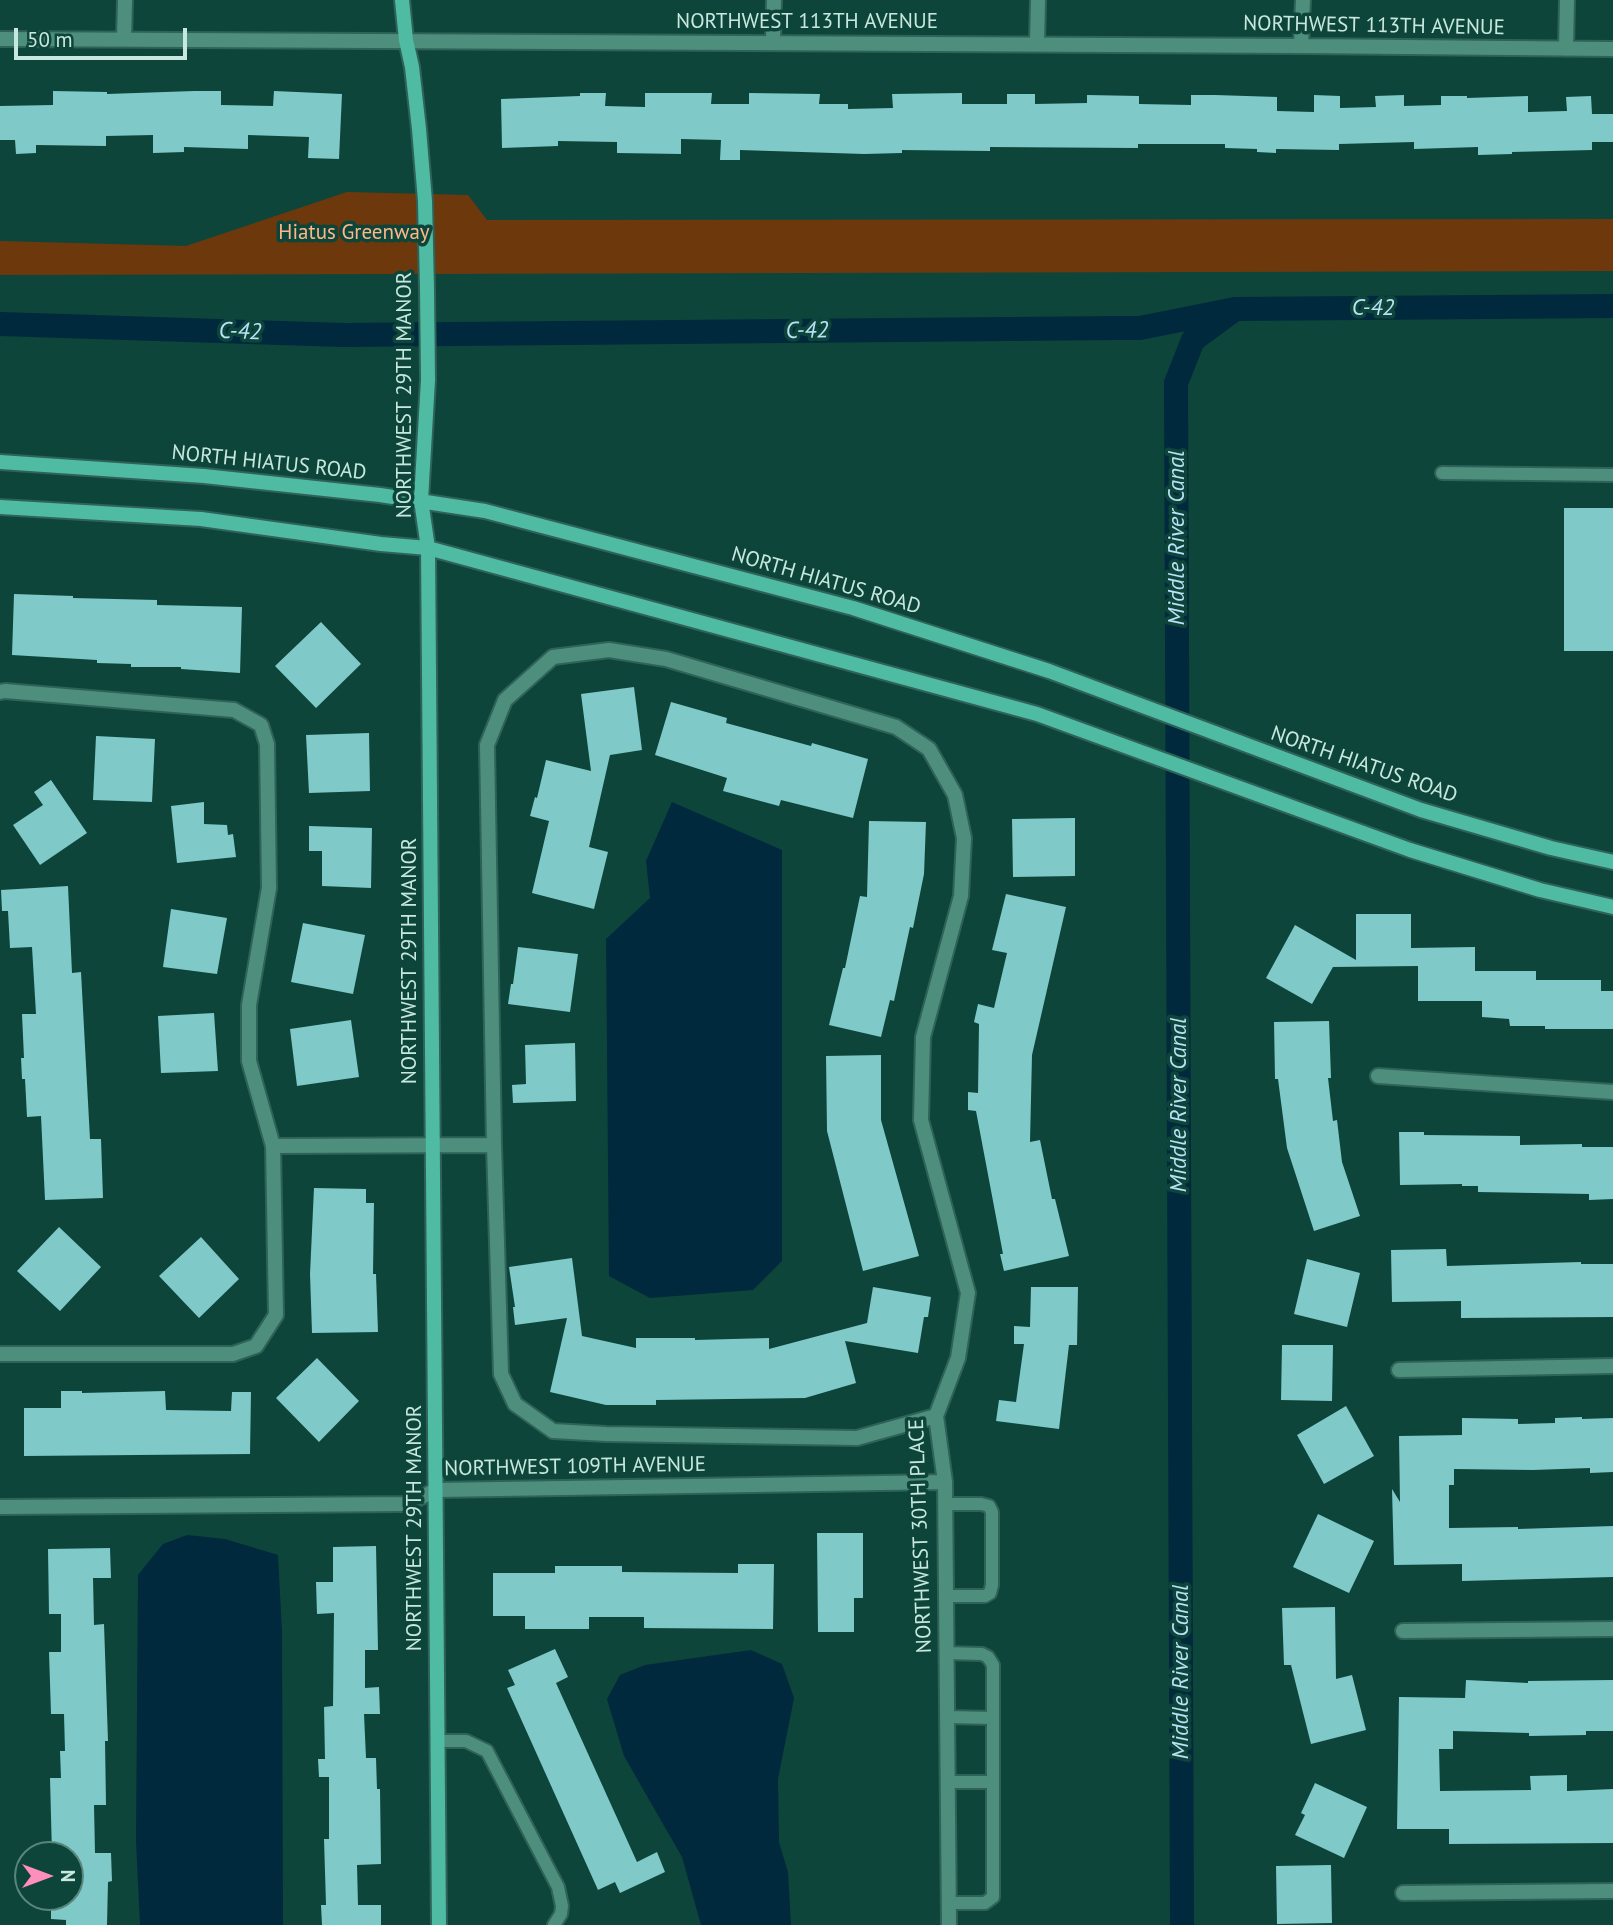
<!DOCTYPE html>
<html>
<head>
<meta charset="utf-8">
<style>
	body { margin:0 }
	#map { position:relative; width:1613px; height:1925px; overflow:hidden; background:#0e453a; font-family:"PT Sans",sans-serif }
	canvas { display:block }
	.north { position:absolute; left:14px; top:1841px; width:70px; height:70px; box-sizing:border-box; background:#0e453a; border:2px solid #58867c; border-radius:50%; rotate:90deg; font-size:19px; font-weight:700; line-height:28px; text-align:center; color:#c7e8de }
	.north::after { content:''; display:block; margin:auto; width:24px; height:32px; background:#fe8ebc; clip-path:polygon(50% 0,100% 100%,50% 72%,0 100%) }
	.scale { position:absolute; left:14px; top:28px; width:173px; height:32px; box-sizing:border-box; border:4px solid #c7e8de; border-top:0; padding-left:9px; font-size:21px; line-height:24px; white-space:nowrap; color:#c7e8de; -webkit-text-stroke:5px #0e453a; paint-order:stroke }
</style>
</head>
<body>
<div id="map">
<canvas width="1613" height="1925"></canvas>
<div class="north">N</div>
<div class="scale">50 m</div>
</div>
<script>
const ctx = document.querySelector('canvas').getContext('2d');
ctx.lineJoin = 'round';
function fill(path, color) { ctx.fillStyle = color; ctx.fill(path, 'evenodd'); }
const shape = rows => new Path2D(rows.map(r => 'M' + r).join(''));
function strokePath(path, color, width, dash) { ctx.strokeStyle = color; ctx.lineWidth = width; ctx.lineCap = dash ? 'butt' : 'round'; ctx.setLineDash(dash || []); ctx.stroke(path); }
function write(font, color, halo, rows, align = 'center') {
  ctx.font = font + ' "PT Sans",sans-serif'; ctx.lineWidth = 7; ctx.setLineDash([]); ctx.textBaseline = 'middle'; ctx.strokeStyle = halo; ctx.fillStyle = color; for (const [text, x, y, turn = 0] of rows) {
    ctx.save(); ctx.translate(x, y); ctx.rotate((+turn || 0) * Math.PI / 180); ctx.textAlign = isNaN(turn) ? turn : align; if (halo) ctx.strokeText(text, 0, 0); ctx.fillText(text, 0, 0); ctx.restore();
  }
}
fill(shape([
	[347,192,468,195,487,220,1613,219,1613,271,0,275,0,241,186,246]
]), '#6d390c');
fill(shape([
	[672,802,782,850,782,1261,753,1290,650,1298,609,1276,606,939,650,898,646,861],
	[187,1535,225,1539,278,1555,282,1632,283,1925,140,1925,136,1841,138,1575,163,1544],
	[751,1650,782,1664,794,1698,778,1779,779,1842,788,1872,791,1925,701,1925,682,1857,624,1756,607,1699,620,1675,645,1665]
]), '#00293e');
strokePath(shape([
	[0,324,343,335,1119,328,1140,328,1235,309,1613,306],
	[1182,1925,1176,383,1193,340,1235,309]
]), '#00293e', 24);
fill(shape([
	[53,91,107,92,107,94,194,91,221,91,221,105,273,106,274,91,342,94,339,159,308,158,309,137,248,135,248,149,184,147,184,152,153,153,153,135,106,136,106,146,36,145,36,153,16,154,15,140,0,140,0,106,53,105],
	[580,93,606,93,605,106,645,107,645,93,712,93,711,104,749,104,749,93,820,94,819,104,848,104,848,109,893,108,892,94,962,93,962,104,1007,104,1007,94,1035,94,1035,104,1087,103,1087,95,1139,96,1139,104,1191,105,1191,95,1215,95,1277,97,1277,111,1314,112,1314,95,1340,96,1340,108,1376,107,1375,96,1404,95,1404,106,1441,105,1441,96,1467,96,1467,98,1528,96,1528,112,1567,111,1566,97,1591,96,1592,114,1613,114,1613,142,1592,142,1592,150,1512,152,1512,154,1478,155,1478,147,1414,149,1414,142,1339,144,1339,150,1276,149,1276,153,1257,152,1257,149,1225,148,1225,144,1138,144,1138,148,990,147,990,151,902,150,902,153,864,154,740,150,740,160,720,160,721,140,681,139,681,154,617,153,617,142,558,141,558,146,502,148,501,99,580,96],
	[1564,508,1613,508,1613,651,1564,651],
	[14,594,73,596,73,598,157,600,157,605,242,607,240,673,181,669,181,667,131,667,131,664,97,663,97,660,12,655],
	[321,622,361,664,316,708,275,666],
	[634,687,642,750,610,755,589,847,608,852,594,909,532,893,549,821,530,816,535,797,537,798,546,760,591,771,581,694],
	[671,702,727,718,726,723,811,746,812,743,868,759,853,818,781,800,779,806,723,791,727,778,655,755],
	[369,733,370,791,309,793,306,735],
	[96,736,155,739,152,802,93,800],
	[51,780,87,833,40,865,13,825,43,805,34,792],
	[204,802,204,824,227,825,228,835,233,834,236,857,177,863,171,806],
	[1075,818,1075,876,1013,877,1012,819],
	[869,821,926,822,924,874,913,928,910,927,894,1001,890,1000,881,1037,829,1025,843,968,845,968,860,896,867,897],
	[309,826,372,828,371,888,322,886,322,851,309,851],
	[68,886,72,973,81,972,90,1139,101,1139,103,1198,45,1200,41,1116,27,1117,25,1079,22,1079,21,1058,24,1058,22,1014,36,1014,32,947,10,948,8,911,2,911,1,890],
	[1006,894,1066,907,1032,1055,1030,1142,1040,1140,1052,1199,1055,1199,1069,1256,1004,1271,1000,1254,1003,1254,976,1111,968,1110,968,1092,978,1093,979,1024,974,1022,978,1004,994,1008,1007,953,992,950],
	[171,909,227,918,217,974,163,967],
	[1356,914,1411,914,1411,948,1475,947,1475,971,1536,971,1536,980,1601,980,1601,991,1613,991,1613,1029,1545,1029,1545,1026,1510,1026,1509,1019,1482,1017,1482,1001,1418,1001,1418,966,1333,967,1312,1004,1266,978,1295,925,1356,960],
	[303,923,365,935,353,994,291,982],
	[518,947,578,954,570,1012,508,1004,511,984,513,984],
	[214,1013,218,1071,161,1073,158,1016],
	[351,1020,359,1077,297,1086,290,1029],
	[1329,1021,1331,1078,1328,1078,1333,1121,1337,1120,1342,1162,1360,1216,1314,1231,1287,1148,1278,1079,1275,1079,1274,1022],
	[575,1043,576,1101,513,1103,512,1085,526,1084,525,1045],
	[881,1055,881,1120,919,1256,863,1271,827,1131,826,1056],
	[1399,1132,1424,1132,1424,1135,1520,1136,1520,1145,1582,1144,1582,1147,1613,1147,1613,1199,1589,1200,1589,1194,1478,1192,1478,1186,1462,1186,1462,1184,1400,1185],
	[314,1188,366,1189,366,1203,374,1203,373,1274,376,1274,378,1332,312,1333,310,1274],
	[59,1227,101,1267,60,1311,17,1271],
	[201,1237,239,1279,199,1318,159,1276],
	[1446,1249,1447,1266,1581,1262,1581,1264,1613,1264,1613,1317,1461,1318,1461,1301,1392,1302,1391,1250],
	[572,1258,582,1336,636,1348,636,1338,695,1338,695,1340,769,1338,769,1349,867,1323,873,1287,931,1297,928,1317,924,1317,918,1353,845,1341,856,1383,805,1398,656,1400,656,1405,606,1405,550,1392,567,1318,515,1325,513,1307,515,1307,509,1267],
	[1307,1259,1360,1273,1347,1327,1294,1314],
	[1031,1287,1078,1287,1077,1345,1069,1345,1059,1429,996,1421,999,1400,1016,1402,1024,1344,1014,1344,1014,1326,1030,1327],
	[1282,1345,1333,1345,1332,1401,1281,1400],
	[317,1358,359,1401,319,1442,276,1398],
	[61,1391,82,1391,82,1393,165,1391,166,1410,231,1411,232,1392,251,1392,250,1454,24,1456,24,1408,61,1408],
	[1346,1406,1374,1456,1324,1484,1297,1435],
	[1582,1417,1582,1419,1613,1418,1613,1472,1590,1473,1590,1468,1533,1470,1454,1469,1454,1485,1449,1485,1449,1528,1518,1527,1518,1529,1613,1526,1613,1577,1462,1581,1462,1564,1394,1565,1392,1489,1400,1502,1399,1436,1462,1435,1462,1418,1518,1419,1518,1424,1555,1423,1555,1418],
	[1318,1514,1374,1541,1349,1593,1293,1567],
	[817,1533,863,1533,863,1598,854,1598,854,1632,818,1632],
	[376,1546,378,1650,365,1650,365,1688,379,1687,380,1714,364,1714,366,1758,376,1758,377,1789,380,1789,381,1864,357,1865,358,1905,381,1905,381,1925,322,1925,321,1905,326,1905,324,1839,329,1839,329,1777,319,1777,318,1759,325,1759,324,1707,333,1706,334,1613,317,1614,316,1582,333,1582,333,1547],
	[110,1548,111,1578,93,1578,94,1625,104,1624,108,1741,105,1741,106,1805,94,1805,95,1853,111,1853,112,1881,108,1882,107,1925,66,1925,66,1920,51,1919,51,1897,70,1897,70,1855,52,1855,50,1778,61,1778,60,1751,65,1751,64,1714,51,1714,49,1652,61,1652,61,1614,49,1614,48,1549],
	[738,1564,774,1564,773,1629,644,1628,644,1617,589,1617,589,1629,525,1629,525,1616,493,1616,493,1573,555,1573,555,1566,622,1566,622,1572,738,1573],
	[1335,1607,1336,1679,1352,1675,1366,1730,1311,1744,1291,1665,1284,1665,1282,1608],
	[555,1649,568,1677,556,1683,637,1862,657,1852,665,1872,620,1893,615,1882,598,1890,507,1688,515,1685,508,1670],
	[1466,1680,1528,1683,1528,1681,1613,1680,1613,1731,1586,1731,1586,1735,1529,1736,1529,1733,1453,1731,1453,1749,1439,1749,1440,1791,1531,1790,1530,1776,1567,1775,1567,1791,1613,1789,1613,1843,1449,1844,1449,1829,1397,1829,1399,1697,1465,1698],
	[1315,1783,1367,1807,1344,1858,1295,1835,1305,1815,1301,1813],
	[1331,1865,1332,1923,1277,1924,1276,1866]
]), '#7fc9c9');
const lane = shape([
	[1442,473,1613,475],
	[945,1504,981,1504,989,1506,992,1512,992,1585,990,1593,985,1596,946,1596],
	[946,1653,982,1654,988,1657,993,1665,993,1897,985,1903,949,1903],
	[947,1717,993,1718],
	[437,1741,466,1741,487,1751,558,1887,562,1906,561,1914,554,1925],
	[948,1782,992,1782]
]);
const street = shape([
	[124,38,125,0],
	[0,39,1301,46,1613,49],
	[773,42,774,0],
	[1037,44,1038,0],
	[1301,46,1303,0],
	[1566,49,1567,0],
	[0,692,5,691,234,710,261,725,267,744,269,888,249,1005,249,1061,273,1146,276,1315,256,1346,233,1354,0,1354],
	[1378,1076,1613,1092],
	[273,1146,494,1145],
	[1399,1370,1613,1366],
	[936,1416,857,1438,606,1434,553,1431,515,1404,501,1374,494,1145,487,745,505,700,553,657,609,650,666,659,896,727,929,749,955,795,964,838,961,896,923,1037,921,1120,968,1293,958,1358,936,1416,945,1482,949,1925],
	[0,1507,407,1504,436,1490,945,1482],
	[1403,1631,1613,1629],
	[1403,1893,1613,1891]
]);
const secondary = shape([
	[402,0,406,40,412,67,419,129,425,201,427,288,428,380,421,500,428,548,439,1925],
	[0,462,204,476,380,495,485,511,853,608,1049,671,1421,810,1551,848,1613,862],
	[0,507,201,519,381,544,428,548,1037,714,1410,850,1540,890,1613,907]
]);
strokePath(lane, '#2f6258', 16);
strokePath(street, '#2f6258', 18);
strokePath(secondary, '#2f6258', 18);
strokePath(lane, '#4e8e7d', 12);
strokePath(street, '#4e8e7d', 14);
strokePath(secondary, '#4ebba2', 14);
write('21px', '#c7e8de', '#0e453a', [
	["NORTHWEST 113TH AVENUE",807,22],
	["NORTHWEST 113TH AVENUE",1374,26,1],
	["NORTHWEST 29TH MANOR",405,395,-90],
	["NORTH HIATUS ROAD",269,463,6],
	["NORTH HIATUS ROAD",826,581,16],
	["NORTH HIATUS ROAD",1364,765,19],
	["NORTHWEST 29TH MANOR",410,961,-90],
	["NORTHWEST 109TH AVENUE",575,1467,-1],
	["NORTHWEST 29TH MANOR",415,1528,-90],
	["NORTHWEST 30TH PLACE",921,1536,-92]
]);
write('21px', '#fdb888', '#0e453a', [
	["Hiatus Greenway",354,233]
]);
write('italic 23px', '#bbe1f8', '#0e453a', [
	["C-42",1373,308],
	["C-42",807,331,-1],
	["C-42",240,332,2],
	["Middle River Canal",1177,538,-90],
	["Middle River Canal",1179,1105,-90],
	["Middle River Canal",1181,1672,-90]
]);
</script>
</body>
</html>
